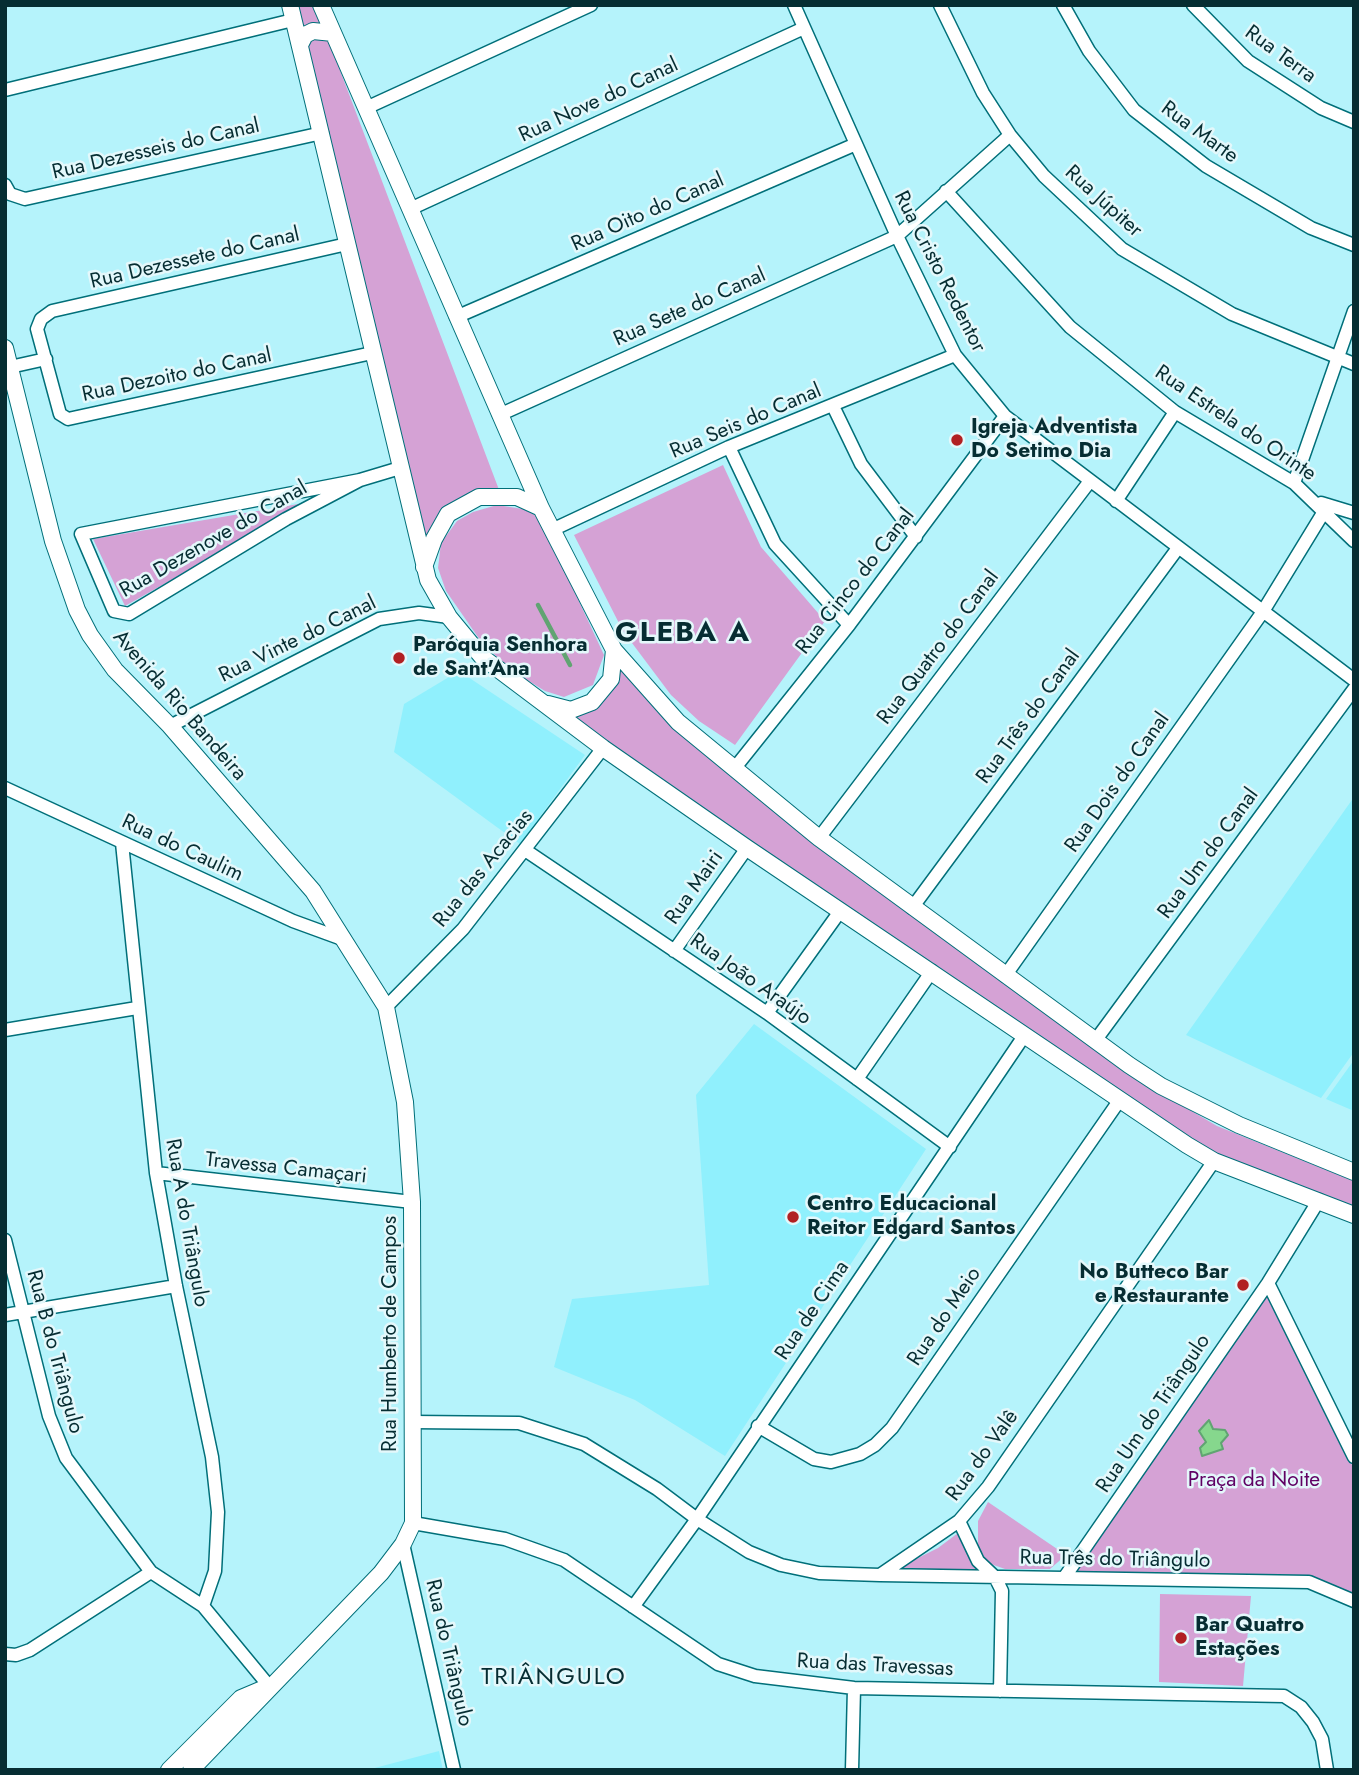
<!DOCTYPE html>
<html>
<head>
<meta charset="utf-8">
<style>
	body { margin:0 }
	#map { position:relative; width:1359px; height:1775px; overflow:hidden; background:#b5f3fb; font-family:Jost,sans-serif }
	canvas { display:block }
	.frame { position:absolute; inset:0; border:7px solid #062d32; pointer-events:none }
</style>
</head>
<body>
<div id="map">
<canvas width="1359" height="1775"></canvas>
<div class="frame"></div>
</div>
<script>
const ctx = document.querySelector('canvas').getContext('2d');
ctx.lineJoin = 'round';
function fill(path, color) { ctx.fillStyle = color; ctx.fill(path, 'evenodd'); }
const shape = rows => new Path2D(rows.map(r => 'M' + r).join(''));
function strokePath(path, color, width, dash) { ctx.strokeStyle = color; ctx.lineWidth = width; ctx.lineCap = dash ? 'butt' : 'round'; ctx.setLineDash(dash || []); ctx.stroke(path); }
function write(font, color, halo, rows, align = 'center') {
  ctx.font = font + ' Jost,sans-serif'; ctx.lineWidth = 5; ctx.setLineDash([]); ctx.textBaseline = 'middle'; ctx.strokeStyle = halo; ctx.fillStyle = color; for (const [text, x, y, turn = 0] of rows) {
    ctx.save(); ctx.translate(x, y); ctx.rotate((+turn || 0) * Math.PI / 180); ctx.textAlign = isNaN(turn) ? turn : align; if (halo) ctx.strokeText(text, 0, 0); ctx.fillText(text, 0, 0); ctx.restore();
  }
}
fill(shape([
	[459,671,585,755,520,844,394,752,404,704],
	[1354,797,1354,1052,1321,1098,1186,1035],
	[754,1024,926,1149,725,1456,635,1400,554,1367,572,1299,709,1285,696,1095],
	[1354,1060,1354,1111,1326,1099],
	[439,1751,443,1770,367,1770]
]), '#90f0fd');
fill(shape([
	[295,5,316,7,501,495,448,514,429,552],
	[723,465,761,547,825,621,735,745,699,721,671,695,623,631,574,535],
	[310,502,125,606,93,539],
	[497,505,523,509,535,515,544,526,604,655,593,685,564,697,545,691,509,669,480,640,446,591,438,568,441,543,457,521,473,512],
	[614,650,678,722,933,931,1156,1090,1217,1126,1354,1181,1354,1215,1214,1161,543,703,595,702],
	[1267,1294,1354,1469,1354,1598,1306,1578,1074,1574],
	[988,1502,1066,1555,1050,1569,1005,1569,988,1563,978,1547,978,1521],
	[962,1530,979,1571,896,1569,938,1548],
	[1160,1594,1251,1596,1243,1686,1159,1682]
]), '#d5a2d5');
const water = shape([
	[1209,1420,1213,1429,1225,1430,1228,1435,1221,1443,1223,1449,1202,1456,1200,1448,1206,1442,1199,1431,1209,1420]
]);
fill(water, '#86d78d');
strokePath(water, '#60a472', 2);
strokePath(shape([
	[538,605,570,665]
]), '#60a472', 4.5);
const minor = shape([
	[794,5,897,236,955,355,1005,416,1354,680],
	[940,5,983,93,1010,135,1044,176,1122,249,1232,314,1354,364],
	[1063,5,1089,51,1134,110,1206,166,1311,228,1354,245],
	[1193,5,1248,61,1321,108,1354,122],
	[5,90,293,20],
	[366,108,591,5],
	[5,185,10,194,25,199,322,133],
	[946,191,1070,327,1175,412,1294,483,1354,541],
	[410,209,804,28],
	[347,244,52,311,41,319,37,329,60,414,68,419,372,353],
	[456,317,856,144],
	[10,367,46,359],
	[833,406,861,464,916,537],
	[499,415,897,236,1010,135],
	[729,447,775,544,849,625],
	[360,480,81,534,114,611,129,614,286,519,360,480,400,468],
	[1294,483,1354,311],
	[1116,501,1175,412],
	[1321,503,1354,513],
	[554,529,729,447,955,355],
	[170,726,379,619,419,613,449,617],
	[734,769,849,625,1005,416],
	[5,788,293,921,345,940],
	[819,838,1090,481],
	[122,843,156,1173,176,1286,212,1457,218,1512,215,1571,203,1606],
	[525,850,767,1013,950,1147],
	[912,908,1178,548],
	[674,951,747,848],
	[1005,976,1262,613,1328,505],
	[386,1007,463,929,603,748],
	[767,1013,841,910],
	[5,1030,137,1008],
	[1095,1041,1354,689],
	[857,1079,932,971],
	[156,1173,412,1202],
	[5,1240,49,1416,66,1458,151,1572,203,1606,269,1686],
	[1268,1283,1354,1457],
	[5,1315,176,1286],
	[412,1422,519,1423,584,1444,657,1489,697,1519,749,1552,781,1565,819,1573,880,1575,959,1521,988,1487,1214,1161],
	[758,1426,814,1459,831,1462,860,1454,875,1445,892,1428,1119,1101],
	[959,1521,978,1561,995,1577,1002,1591,1000,1691],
	[413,1523,505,1539,564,1560,718,1664,755,1676,854,1688,1284,1696,1301,1707,1313,1722,1322,1739,1327,1770],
	[403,1544,454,1770],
	[880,1575,1309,1582,1354,1601],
	[1064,1578,1268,1283,1319,1200],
	[633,1607,697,1519,1024,1036],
	[5,1654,16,1655,30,1650,151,1572],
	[852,1770,854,1688]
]);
const tertiary = shape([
	[290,5,428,580,449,617,482,657,603,748,747,848,1187,1145,1214,1161,1354,1215],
	[321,5,541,508,614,650,678,722,819,838,1129,1065,1161,1086,1239,1125,1354,1172],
	[300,45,305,35,313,31,333,33],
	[5,348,53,541,77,610,90,635,115,670,170,726,313,891,386,1007,405,1102,412,1202,413,1523,403,1544,381,1573,191,1770],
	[424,567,434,539,448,514,479,497,517,497,541,508],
	[548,704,571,710,592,702,611,679,614,650],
	[169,1770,241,1698,267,1687]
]);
strokePath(minor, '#016f79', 15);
strokePath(tertiary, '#016f79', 18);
strokePath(minor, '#fff', 12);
strokePath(tertiary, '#fff', 16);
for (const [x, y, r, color] of [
	[957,440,7,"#b12022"],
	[399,658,7,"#b12022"],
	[793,1217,7,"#b12022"],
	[1243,1285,7,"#b12022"],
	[1181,1638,7,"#b12022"]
]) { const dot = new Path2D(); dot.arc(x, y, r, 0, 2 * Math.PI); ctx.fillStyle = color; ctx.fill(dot); strokePath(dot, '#e4f8fb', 2.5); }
write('21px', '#062d32', '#e4f8fb', [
	["Rua Terra",1280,55,36],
	["Rua Nove do Canal",599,101,-25],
	["Rua Marte",1199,133,36],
	["Rua Dezesseis do Canal",156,150,-13],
	["Rua Júpiter",1103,202,42],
	["Rua Oito do Canal",648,213,-24],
	["Rua Dezessete do Canal",195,259,-13],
	["Rua Cristo Redentor",939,272,63],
	["Rua Sete do Canal",690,308,-24],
	["Rua Dezoito do Canal",177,376,-12],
	["Rua Seis do Canal",746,422,-23],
	["Rua Estrela do Orinte",1235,424,34],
	["Rua Dezenove do Canal",214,540,-30],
	["Rua Cinco do Canal",856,582,-52],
	["Rua Vinte do Canal",298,640,-26],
	["Rua Quatro do Canal",939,648,-53],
	["Avenida Rio Bandeira",179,706,49],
	["Rua Três do Canal",1029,717,-54],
	["Rua Dois do Canal",1118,783,-55],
	["Rua do Caulim",182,849,25],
	["Rua Um do Canal",1209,854,-54],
	["Rua das Acacias",484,869,-51],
	["Rua Mairi",695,888,-55],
	["Rua João Araújo",750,980,35],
	["Travessa Camaçari",286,1169,6],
	["Rua A do Triângulo",186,1223,80],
	["Rua de Cima",813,1311,-56],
	["Rua do Meio",945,1317,-56],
	["Rua Humberto de Campos",391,1334,-90],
	["Rua B do Triângulo",54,1352,75],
	["Rua Um do Triângulo",1154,1414,-56],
	["Rua do Valê",983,1456,-54],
	["Rua Três do Triângulo",1115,1560,1],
	["Rua do Triângulo",448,1653,77],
	["Rua das Travessas",875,1666,3]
]);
write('bold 21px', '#062d32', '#e4f8fb', [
	["Igreja Adventista",971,428],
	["Do Setimo Dia",971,452],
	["Paróquia Senhora",413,646],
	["de Sant'Ana",413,670],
	["Centro Educacional",807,1205],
	["Reitor Edgard Santos",807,1229],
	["No Butteco Bar",1229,1273,"right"],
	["e Restaurante",1229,1297,"right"],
	["Bar Quatro",1195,1626],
	["Estações",1195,1650]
], 'left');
write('21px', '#600164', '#e4f8fb', [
	["Praça da Noite",1254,1481]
]);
ctx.letterSpacing = '2px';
write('24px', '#062d32', '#e4f8fb', [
	["TRIÂNGULO",554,1678]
]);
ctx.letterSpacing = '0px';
ctx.letterSpacing = '2px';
write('bold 28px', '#062d32', '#e4f8fb', [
	["GLEBA A",683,634]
]);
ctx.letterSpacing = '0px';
</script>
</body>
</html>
